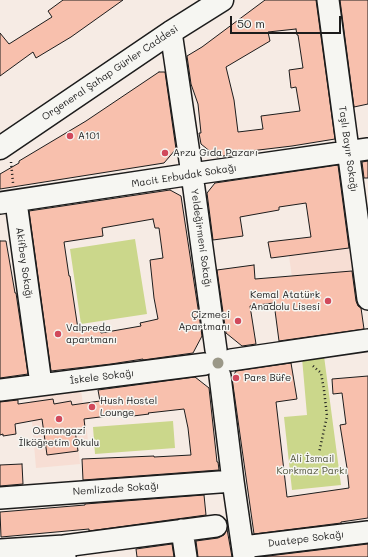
<!DOCTYPE html>
<html>
<head>
<meta charset="utf-8">
<style>
	body { margin:0 }
	#map { position:relative; width:368px; height:557px; overflow:hidden; background:#f6ebe4; font-family:Mali,sans-serif }
	canvas { display:block }
	.scale { position:absolute; left:230px; top:16px; width:111px; height:18px; box-sizing:border-box; border:2px solid #1c1c1c; border-top:0; padding-left:5px; font-size:12px; line-height:14px; white-space:nowrap; color:#1c1c1c; -webkit-text-stroke:3px #f6f6f2; paint-order:stroke }
</style>
</head>
<body>
<div id="map">
<canvas width="368" height="557"></canvas>
<div class="scale">50 m</div>
</div>
<script>
const ctx = document.querySelector('canvas').getContext('2d');
ctx.lineJoin = 'round';
function fill(path, color) { ctx.fillStyle = color; ctx.fill(path, 'evenodd'); }
const shape = rows => new Path2D(rows.map(r => 'M' + r).join(''));
function strokePath(path, color, width, dash) { ctx.strokeStyle = color; ctx.lineWidth = width; ctx.lineCap = dash ? 'butt' : 'round'; ctx.setLineDash(dash || []); ctx.stroke(path); }
function write(font, color, halo, rows, align = 'center') {
  ctx.font = font + ' Mali,sans-serif'; ctx.lineWidth = 3; ctx.setLineDash([]); ctx.textBaseline = 'middle'; ctx.strokeStyle = halo; ctx.fillStyle = color; for (const [text, x, y, turn = 0] of rows) {
    ctx.save(); ctx.translate(x, y); ctx.rotate((+turn || 0) * Math.PI / 180); ctx.textAlign = isNaN(turn) ? turn : align; if (halo) ctx.strokeText(text, 0, 0); ctx.fillText(text, 0, 0); ctx.restore();
  }
}
fill(shape([
	[351,248,356,271,364,333,307,340,306,327,299,328,289,256],
	[81,390,88,440,78,442,80,464,36,468,30,398]
]), '#f7ded4');
fill(shape([
	[135,239,147,314,81,324,70,249],
	[324,356,341,485,292,490,284,417,307,415,302,358],
	[173,421,175,448,95,454,93,427]
]), '#cbd78b');
const building = shape([
	[63,0,123,0,71,37,36,58,33,52,0,76,0,33,9,44,52,17,48,11,63,0],
	[265,0,316,0,335,139,292,146,242,152,242,153,217,157,201,144,199,133,201,133,198,104,191,84,187,56,202,47,265,0],
	[296,29,297,35,298,35,303,68,289,70,291,88,296,87,300,111,261,116,263,129,238,132,234,100,226,67,270,41,268,32,296,29],
	[340,0,368,0,368,104,354,107,340,0],
	[159,72,165,72,176,149,164,163,0,189,0,174,19,163,19,161,86,121,159,72],
	[368,161,368,178,364,178,362,162,368,161],
	[338,165,349,248,271,258,268,242,311,237,306,203,279,207,279,210,240,217,243,236,213,240,207,193,215,183,338,165],
	[170,190,181,196,199,315,202,336,193,353,143,360,143,359,111,364,51,371,29,211,170,190],
	[153,219,155,228,159,228,163,258,150,260,154,298,158,319,140,323,141,326,101,333,100,326,78,329,70,276,69,276,64,242,103,236,102,228,153,219],
	[0,241,6,241,15,293,16,293,28,374,0,378,0,241],
	[254,265,255,279,352,271,356,301,358,306,361,308,364,329,279,341,274,303,250,306,256,344,242,346,226,333,217,270,254,265],
	[291,363,297,399,276,402,287,497,349,488,347,468,340,425,346,424,342,393,333,394,332,379,368,376,368,518,341,522,341,523,254,534,232,378,236,371,291,363],
	[195,377,209,388,217,462,218,462,219,470,83,480,82,459,154,456,154,457,191,455,188,428,184,409,148,413,149,414,133,416,132,413,84,419,85,428,75,430,78,451,47,455,42,419,15,424,16,434,3,436,3,434,0,435,0,402,18,400,18,404,53,399,54,404,71,401,72,405,100,401,98,390,195,377],
	[22,464,23,484,0,486,0,465,22,464],
	[204,495,206,515,89,531,89,529,1,537,0,512,85,505,85,504,204,495],
	[227,529,232,557,198,557,196,541,218,538,224,535,227,529],
	[172,544,174,557,137,557,136,549,172,544],
	[368,544,368,557,260,557,368,544]
]);
fill(building, '#f8c0ad');
strokePath(building, '#1c1c1c', 1);
const minor = shape([
	[328,0,368,299],
	[171,32,192,174,216,350],
	[16,202,41,384],
	[0,203,192,174,368,149],
	[231,360,368,340],
	[220,376,233,481,244,557],
	[0,390,205,364],
	[0,498,233,481],
	[182,530,186,557],
	[64,546,216,526],
	[243,547,368,532],
	[0,550,64,546,65,557]
]);
const major = shape([
	[0,148,171,32,222,0]
]);
strokePath(minor, '#1c1c1c', 24);
strokePath(major, '#1c1c1c', 25);
strokePath(shape([
	[11,162,13,183],
	[313,366,321,373,324,390,327,416,319,453]
]), '#1c1c1c', 2.5, [1, 3]);
strokePath(minor, '#f6f6f2', 21);
strokePath(major, '#f6f6f2', 22);
ctx.fillStyle = '#9b9888';
for (const [x, y] of [
	[218,363]
]) { ctx.beginPath(); ctx.arc(x, y, 5.5, 0, 2 * Math.PI); ctx.fill(); }
for (const [x, y, r, color] of [
	[70,136,4,"#d1495b"],
	[165,153,4,"#d1495b"],
	[328,301,4,"#d1495b"],
	[238,321,4,"#d1495b"],
	[58,334,4,"#d1495b"],
	[236,378,4,"#d1495b"],
	[92,407,4,"#d1495b"],
	[59,419,4,"#d1495b"]
]) { const dot = new Path2D(); dot.arc(x, y, r, 0, 2 * Math.PI); ctx.fillStyle = color; ctx.fill(dot); strokePath(dot, '#f6f6f2', 1.5); }
write('10px', '#1c1c1c', '#f6f6f2', [
	["Orgeneral Şahap Gürler Caddesi",110,73,-34],
	["Taşlı Bayır Sokağı",348,149,82],
	["Macit Erbudak Sokağı",184,176,-9],
	["Yeldeğirmeni Sokağı",201,238,82],
	["Akifbey Sokağı",24,263,82],
	["İskele Sokağı",102,377,-7],
	["Nemlizade Sokağı",116,489,-4],
	["Duatepe Sokağı",306,539,-7]
]);
write('10px', '#1c1c1c', '#f6f6f2', [
	["A101",78,136],
	["Arzu Gıda Pazarı",173,153],
	["Kemal Atatürk",320,295,"right"],
	["Anadolu Lisesi",320,307,"right"],
	["Çizmeci",230,315,"right"],
	["Apartmanı",230,327,"right"],
	["Valpreda",66,328],
	["apartmanı",66,340],
	["Pars Büfe",244,378],
	["Hush Hostel",100,401],
	["Lounge",100,413],
	["Osmangazi",59,431,"center"],
	["İlköğretim Okulu",59,443,"center"]
], 'left');
write('10px', '#51543d', '#f6f6f2', [
	["Ali İsmail",312,459],
	["Korkmaz Parkı",312,471]
]);
</script>
</body>
</html>
